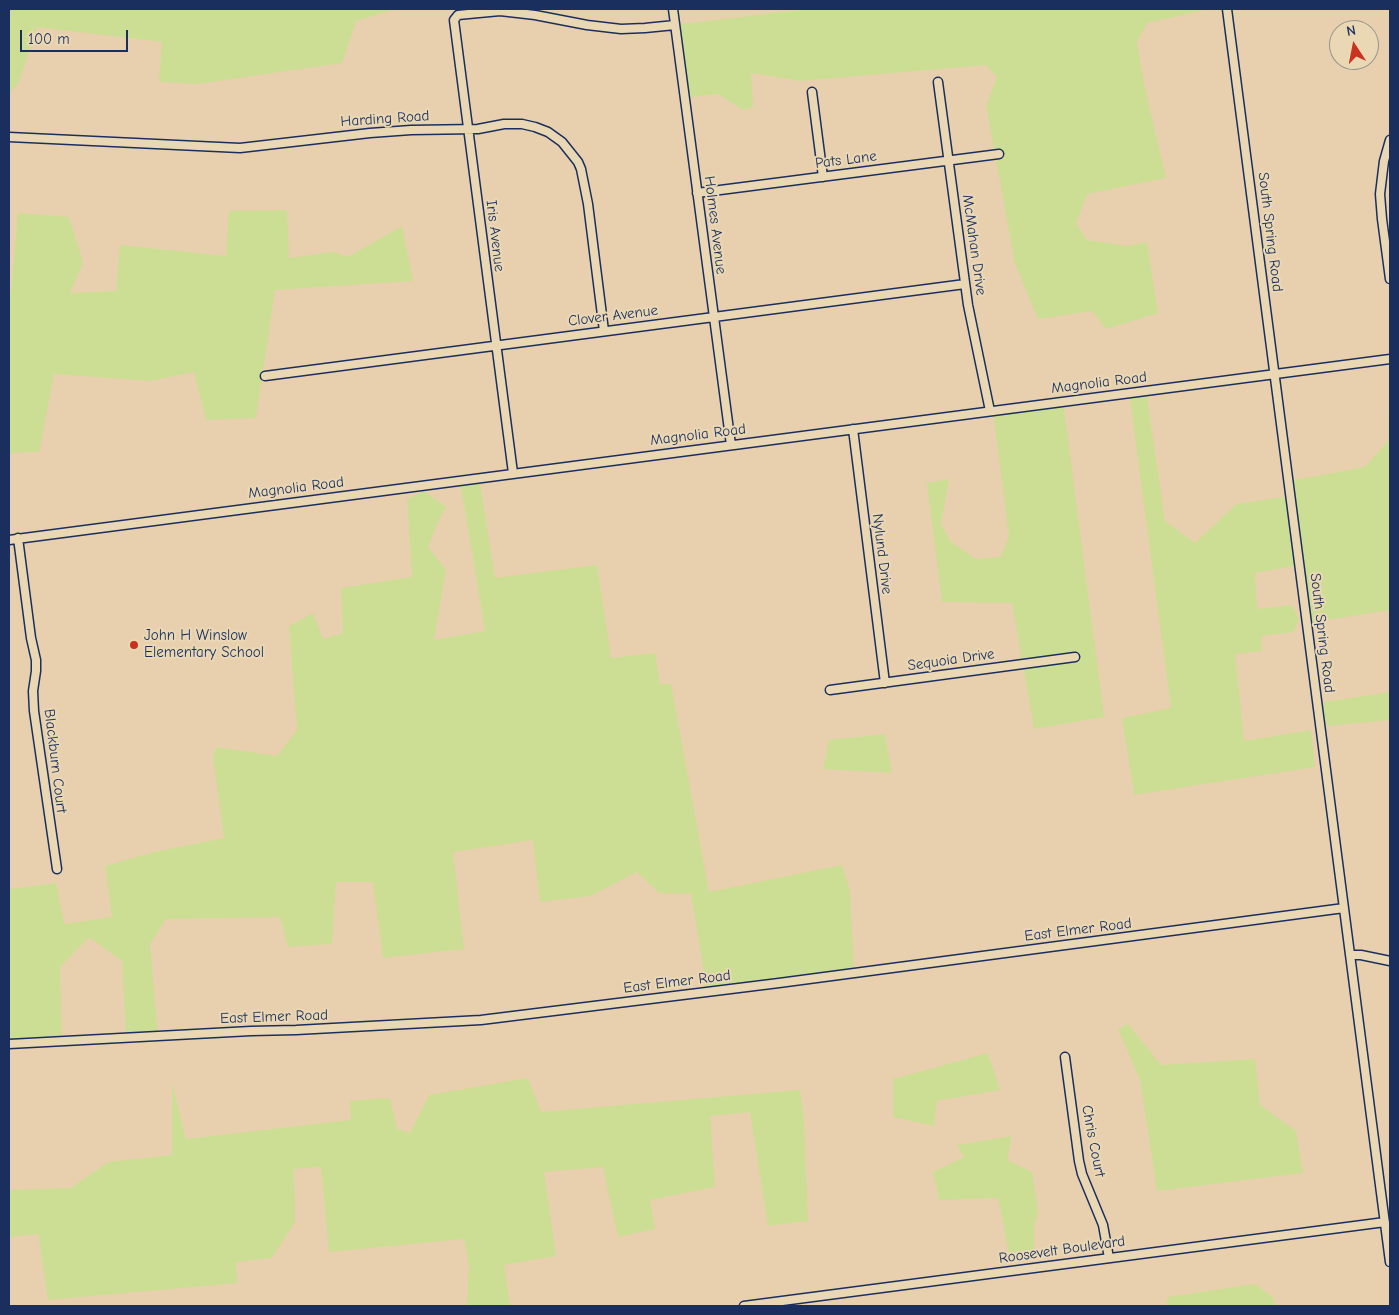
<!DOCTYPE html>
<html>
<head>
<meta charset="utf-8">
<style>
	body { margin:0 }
	#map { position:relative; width:1399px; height:1315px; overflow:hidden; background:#e8d0ae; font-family:"Comic Neue",sans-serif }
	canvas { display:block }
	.frame { position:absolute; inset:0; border:10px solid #1b2f5e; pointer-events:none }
	.north { position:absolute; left:1329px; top:20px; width:50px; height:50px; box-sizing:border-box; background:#ead8b5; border:1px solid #979492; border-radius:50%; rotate:349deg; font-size:14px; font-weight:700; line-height:20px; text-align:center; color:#1b2f5e }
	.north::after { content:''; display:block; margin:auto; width:18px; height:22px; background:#c8321e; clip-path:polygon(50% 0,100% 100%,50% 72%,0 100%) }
	.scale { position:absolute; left:20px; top:30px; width:108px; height:22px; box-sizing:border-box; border:2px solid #1b2f5e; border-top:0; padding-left:6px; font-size:15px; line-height:18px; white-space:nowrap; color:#1b2f5e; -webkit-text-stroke:4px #ead8b5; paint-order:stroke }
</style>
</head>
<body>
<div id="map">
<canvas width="1399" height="1315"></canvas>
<div class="frame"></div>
<div class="north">N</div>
<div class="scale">100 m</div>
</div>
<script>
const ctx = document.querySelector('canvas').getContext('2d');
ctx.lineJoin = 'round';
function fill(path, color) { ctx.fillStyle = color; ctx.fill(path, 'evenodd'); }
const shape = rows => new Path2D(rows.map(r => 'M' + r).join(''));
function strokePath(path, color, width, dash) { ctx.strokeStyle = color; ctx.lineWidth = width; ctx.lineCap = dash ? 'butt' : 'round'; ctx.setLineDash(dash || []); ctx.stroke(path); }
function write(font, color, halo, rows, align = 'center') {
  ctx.font = font + ' "Comic Neue",sans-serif'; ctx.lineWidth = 4; ctx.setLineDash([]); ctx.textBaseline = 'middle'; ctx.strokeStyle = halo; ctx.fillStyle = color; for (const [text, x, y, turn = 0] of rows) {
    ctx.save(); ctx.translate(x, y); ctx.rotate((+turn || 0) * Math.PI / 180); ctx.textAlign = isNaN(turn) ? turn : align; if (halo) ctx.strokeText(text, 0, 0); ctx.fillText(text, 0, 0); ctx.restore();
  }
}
fill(shape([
	[9,9,395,9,356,21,342,63,198,84,159,82,162,42,37,27,19,82,9,94],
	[810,9,1209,9,1147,23,1137,42,1145,89,1166,178,1087,194,1076,224,1087,240,1127,246,1147,242,1158,313,1106,329,1092,311,1038,319,1015,264,986,105,997,77,986,65,800,81,751,73,753,107,743,110,718,94,683,98,674,25],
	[287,210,289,258,333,252,348,257,402,226,413,281,275,290,256,418,206,420,194,372,151,381,54,374,39,452,9,453,9,292,11,292,18,213,69,217,83,262,70,293,116,291,120,245,226,256,229,211],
	[1390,366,1390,610,1308,623,1299,565,1255,573,1257,609,1292,605,1299,619,1293,632,1261,636,1262,651,1235,654,1244,741,1311,730,1315,767,1134,795,1122,718,1171,708,1129,392,1146,390,1165,521,1195,543,1236,504,1291,496,1289,481,1365,467,1388,441],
	[1063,401,1104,717,1034,729,1012,603,942,602,927,483,949,479,941,524,951,542,976,559,1001,557,1009,536,993,410],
	[479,478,495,578,597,565,611,658,655,653,660,684,671,684,709,892,842,865,850,891,854,972,707,992,691,894,659,893,637,872,590,896,540,902,533,840,453,852,464,949,383,958,373,882,336,882,332,944,288,947,280,917,166,919,150,944,158,1037,126,1038,122,961,89,937,60,967,62,1042,9,1046,9,878,10,889,56,883,64,924,112,917,105,866,154,852,224,838,213,757,216,747,277,756,297,730,289,626,313,613,323,639,343,633,341,588,412,577,407,499,424,491,446,507,436,526,428,547,446,570,434,640,485,631,460,481],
	[1390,692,1390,720,1328,726,1318,703],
	[885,734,892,773,823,769,829,740],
	[1128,1024,1161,1065,1255,1059,1260,1105,1296,1131,1303,1173,1157,1191,1140,1080,1118,1029],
	[988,1053,1000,1090,937,1101,934,1126,893,1117,893,1079],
	[528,1078,541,1112,800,1090,804,1120,808,1221,768,1226,750,1112,710,1116,715,1187,650,1200,655,1229,618,1237,603,1167,544,1172,556,1256,504,1265,510,1306,467,1306,469,1265,464,1239,329,1252,321,1167,294,1169,295,1222,272,1258,236,1262,237,1283,48,1300,38,1234,9,1237,9,1190,71,1188,108,1162,172,1155,172,1083,186,1139,351,1120,350,1101,390,1098,397,1129,410,1133,429,1095],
	[1012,1136,1007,1160,1032,1172,1038,1213,1034,1225,1034,1258,1010,1258,998,1198,939,1200,933,1172,964,1157,957,1145],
	[1254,1284,1273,1297,1275,1306,1166,1306,1168,1297]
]), '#ccde93');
const minor = shape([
	[673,9,731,445],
	[1227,9,1390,1262],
	[938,82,968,305,990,411],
	[812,92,823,177],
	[9,137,240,148,370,133,411,130,478,129,504,124,522,124,535,127,548,132,562,142,578,162,581,169,588,204,604,331],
	[1390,140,1384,161,1380,194,1382,219,1390,279],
	[697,193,999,154],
	[265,376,965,284],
	[853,429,885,683],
	[513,473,454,20,458,15,500,11,535,15,587,25,621,29,645,28,675,25],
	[18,538,31,638,36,660,36,671,33,691,34,711,57,869],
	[9,540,1390,359],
	[830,690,1075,657],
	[1350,955,1361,955,1390,961],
	[9,1044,251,1031,296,1030,481,1020,779,983,1344,908],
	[1065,1057,1079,1161,1082,1174,1103,1225,1109,1258],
	[744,1306,1385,1222]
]);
strokePath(minor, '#1b2f5e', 11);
strokePath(minor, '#ead8b5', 8);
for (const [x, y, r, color] of [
	[134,645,5,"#c8321e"]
]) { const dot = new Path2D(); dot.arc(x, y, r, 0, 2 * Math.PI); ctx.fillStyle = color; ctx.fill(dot); strokePath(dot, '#ead8b5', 2); }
write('15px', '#1b2f5e', '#ead8b5', [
	["Harding Road",385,119,-4],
	["Pats Lane",846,160,-7],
	["Holmes Avenue",715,225,83],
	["South Spring Road",1270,232,83],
	["Iris Avenue",495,236,83],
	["McMahan Drive",974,245,82],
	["Clover Avenue",613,316,-7],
	["Magnolia Road",1099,383,-7],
	["Magnolia Road",698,435,-7],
	["Magnolia Road",296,488,-7],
	["Nylund Drive",882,554,83],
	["South Spring Road",1322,633,83],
	["Sequoia Drive",951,660,-8],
	["Blackburn Court",55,761,83],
	["East Elmer Road",1078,930,-7],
	["East Elmer Road",677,982,-7],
	["East Elmer Road",274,1017,-2],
	["Chris Court",1093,1141,79],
	["Roosevelt Boulevard",1062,1250,-8]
]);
write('15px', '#1b2f5e', '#ead8b5', [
	["John H Winslow",144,636],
	["Elementary School",144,653]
], 'left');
</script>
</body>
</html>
